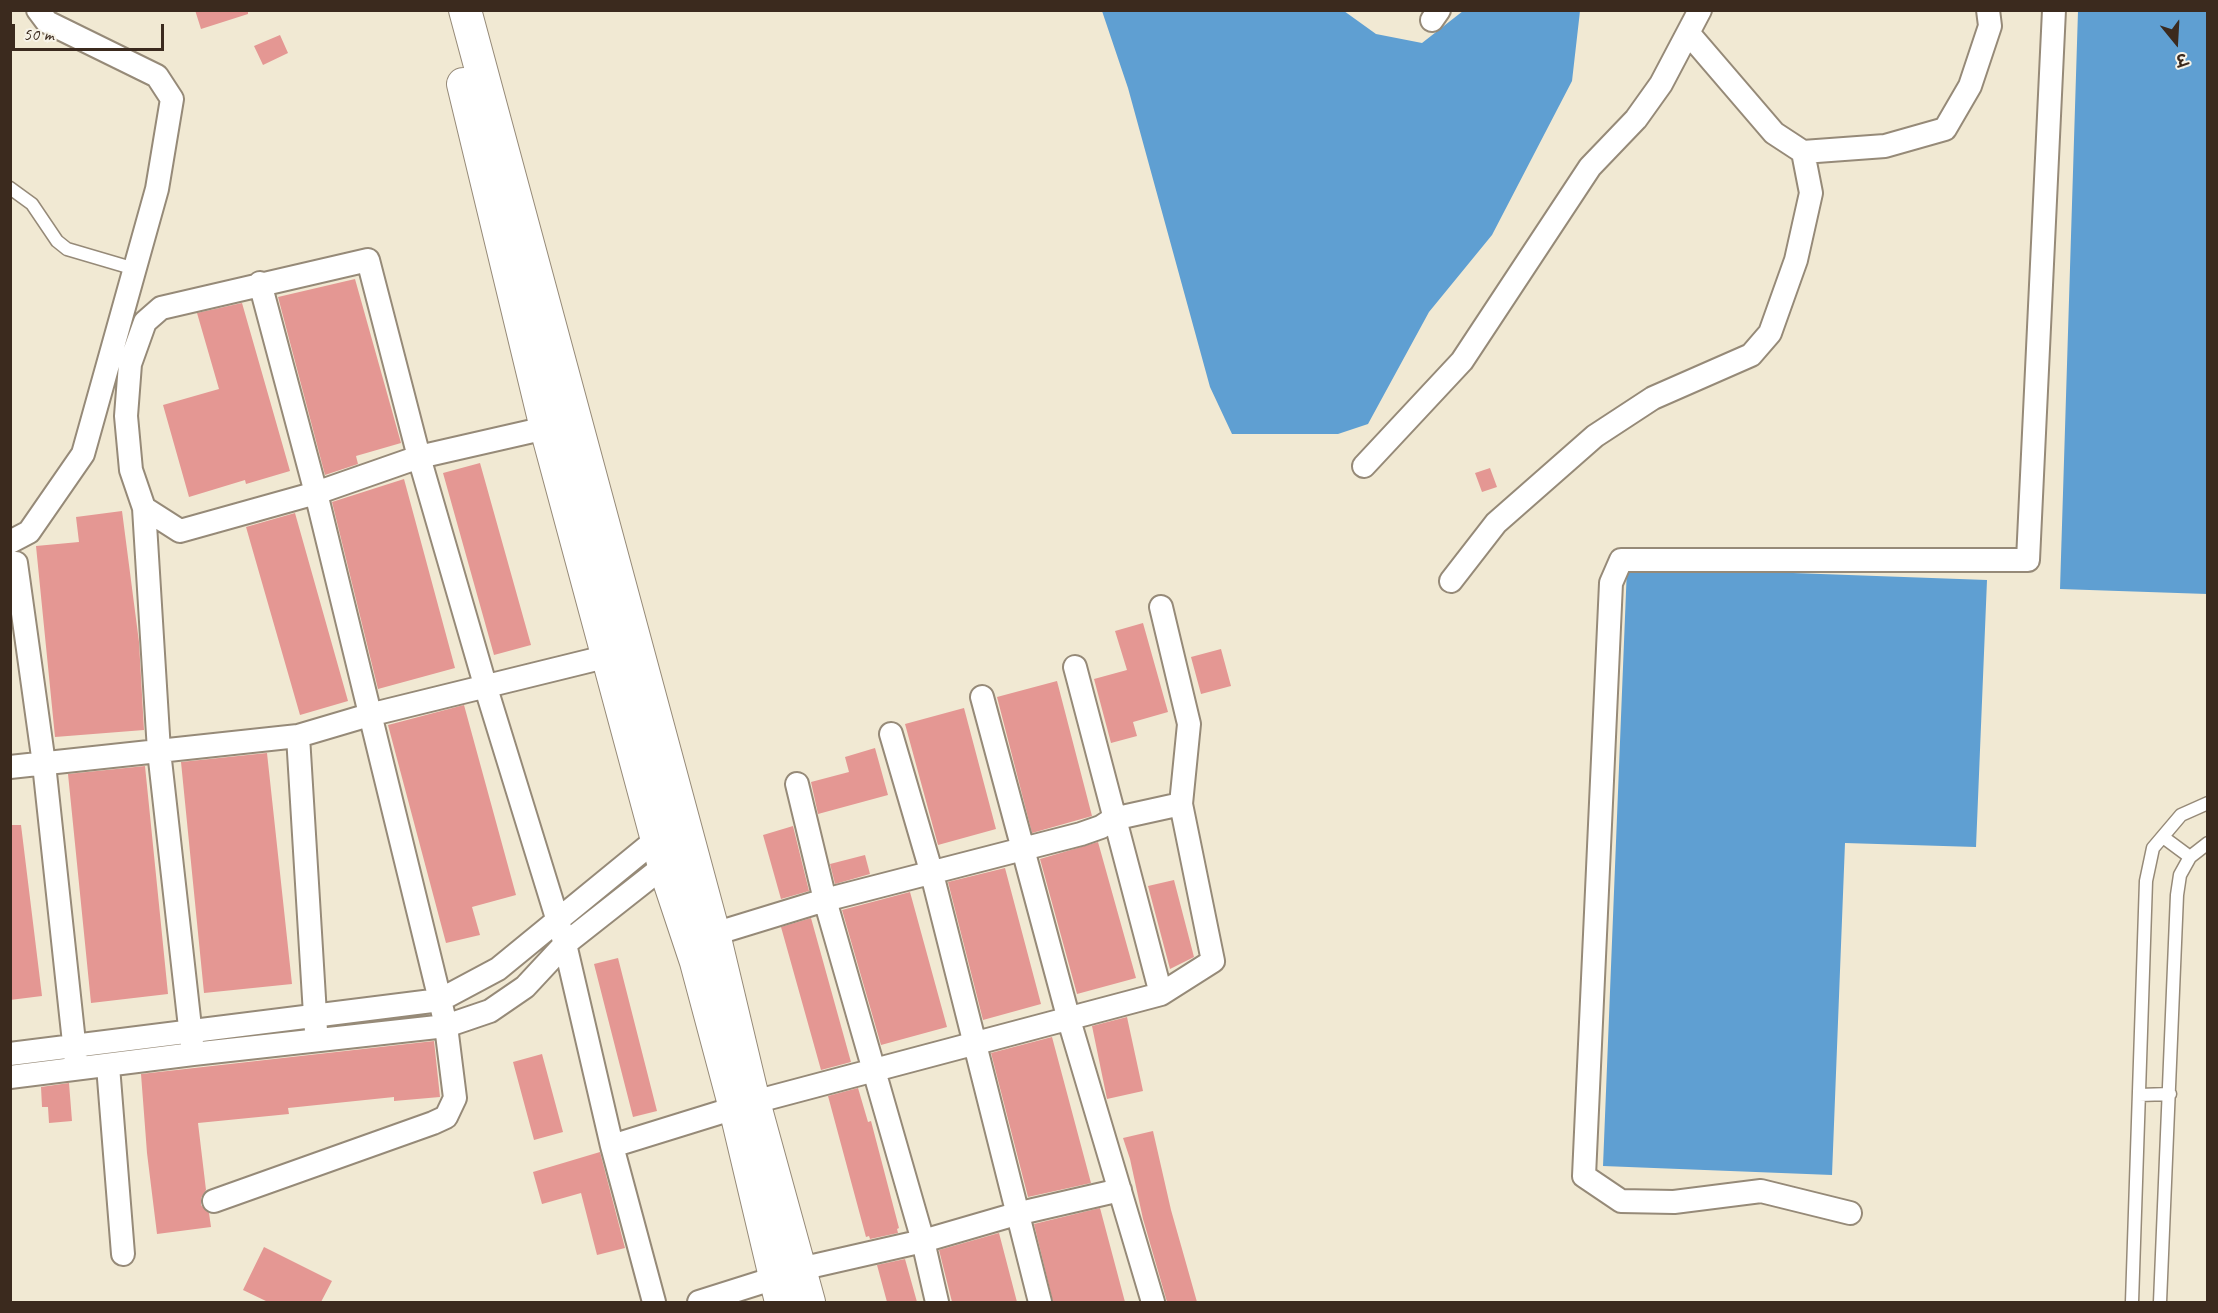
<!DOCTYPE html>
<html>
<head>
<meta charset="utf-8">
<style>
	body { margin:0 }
	#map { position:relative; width:2218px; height:1313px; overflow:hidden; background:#f1e9d3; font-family:Caveat,"Playpen Sans Deva",sans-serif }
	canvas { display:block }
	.frame { position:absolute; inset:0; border:12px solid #3b2a1e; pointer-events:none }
	.north { position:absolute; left:2146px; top:12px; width:60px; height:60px; -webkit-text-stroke:4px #f7f3e8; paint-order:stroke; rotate:162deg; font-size:16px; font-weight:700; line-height:24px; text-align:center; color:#3b2a1e }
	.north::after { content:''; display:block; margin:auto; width:21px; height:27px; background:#3b2a1e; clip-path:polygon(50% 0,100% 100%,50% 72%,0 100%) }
	.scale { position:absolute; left:12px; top:24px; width:152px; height:27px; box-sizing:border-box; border:3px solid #3b2a1e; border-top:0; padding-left:8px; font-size:18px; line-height:21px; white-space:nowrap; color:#3b2a1e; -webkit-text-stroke:4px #f7f3e8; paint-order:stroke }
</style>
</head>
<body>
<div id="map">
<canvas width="2218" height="1313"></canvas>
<div class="frame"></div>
<div class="north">उ</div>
<div class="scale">50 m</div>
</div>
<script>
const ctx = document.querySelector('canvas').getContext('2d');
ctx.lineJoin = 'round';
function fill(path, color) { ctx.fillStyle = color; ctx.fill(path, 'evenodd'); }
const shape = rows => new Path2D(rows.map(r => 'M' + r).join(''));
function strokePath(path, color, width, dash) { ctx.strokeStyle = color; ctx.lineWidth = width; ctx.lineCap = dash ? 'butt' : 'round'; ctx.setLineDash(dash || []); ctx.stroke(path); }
fill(shape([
	[1102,11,1344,11,1376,34,1422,43,1463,11,1580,11,1572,81,1492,235,1429,312,1368,424,1338,434,1232,434,1210,387,1128,88],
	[2078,11,2207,11,2207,594,2060,589],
	[1627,567,1987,580,1976,847,1845,843,1832,1175,1603,1166]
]), '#5f9fd2');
fill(shape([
	[195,10,248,10,248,14,201,29],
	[280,35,288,53,263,65,254,46],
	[355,279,401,443,356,456,358,464,325,475,278,297],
	[242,303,290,471,246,484,245,480,189,497,163,405,219,389,197,313],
	[480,463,531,645,494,655,443,473],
	[1490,468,1497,487,1482,492,1475,473],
	[404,479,455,668,378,689,332,502],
	[122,511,139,642,144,730,55,737,36,546,79,542,76,517],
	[295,513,348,701,300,715,246,527],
	[1143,623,1168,712,1133,722,1137,736,1111,743,1094,679,1127,670,1115,631],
	[1221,649,1231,686,1201,694,1191,657],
	[1057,681,1092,816,1032,833,997,697],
	[464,705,516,895,472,907,480,935,446,943,388,725],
	[964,708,996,829,938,845,905,724],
	[875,748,888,795,818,814,811,782,849,772,845,757],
	[267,753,292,984,204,993,181,762],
	[145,766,168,994,91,1003,68,774],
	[10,825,21,825,42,996,10,1000],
	[793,826,809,891,781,899,763,835],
	[1098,842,1136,978,1077,994,1040,859],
	[865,855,870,874,835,884,830,864],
	[1005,868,1041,1004,983,1020,948,882],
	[1174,880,1194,957,1170,969,1148,886],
	[910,892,947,1027,881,1045,842,910],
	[811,918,851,1062,821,1070,781,927],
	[618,958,657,1111,633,1117,594,964],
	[1127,1017,1143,1091,1107,1099,1092,1026],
	[1052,1037,1091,1183,1028,1197,991,1053],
	[434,1041,440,1097,394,1101,394,1097,288,1108,289,1114,198,1123,206,1190,201,1198,201,1205,209,1213,211,1227,157,1234,147,1153,141,1074],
	[542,1054,563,1132,534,1140,513,1062],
	[69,1083,72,1121,49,1123,48,1107,42,1107,41,1087],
	[858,1088,868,1122,871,1121,899,1228,897,1229,898,1233,870,1239,869,1236,866,1237,828,1096],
	[1153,1131,1171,1210,1197,1302,1167,1302,1143,1219,1130,1159,1123,1138],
	[600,1152,625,1248,597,1255,581,1193,542,1204,533,1172],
	[1100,1208,1125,1302,1053,1302,1034,1224],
	[999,1233,1017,1302,952,1302,939,1250],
	[264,1247,332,1281,321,1302,268,1302,243,1290],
	[905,1259,917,1302,887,1302,877,1265]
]), '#e49793');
const lane = shape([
	[10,188,32,204,57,241,67,249,135,269],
	[2163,837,2190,857],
	[2139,1095,2170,1094],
	[2132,1302,2146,881,2153,848,2181,815,2208,803],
	[2160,1302,2177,895,2180,875,2190,857,2208,843]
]);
const street = shape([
	[1432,20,1439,10],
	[1803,152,1885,146,1945,129,1970,86,1990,26,1988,10],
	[1364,466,1462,361,1590,167,1636,119,1661,84,1700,10],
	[144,508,180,531,316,493,419,457,546,428],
	[10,542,29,532,83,454,157,189,172,99,157,76,47,22,38,10],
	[16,563,44,764,76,1061],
	[1451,581,1496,523,1595,436,1653,398,1751,355,1770,333,1796,260,1811,193,1803,152,1774,133,1689,34],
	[1075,667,1161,994],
	[982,697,1069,1020,1153,1302],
	[891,734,932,874,1040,1302],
	[298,736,316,1031],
	[10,767,298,736,369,715,609,656],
	[797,784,825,900,923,1241,937,1302],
	[714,934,825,900,1081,834,1101,827,1113,819,1181,804],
	[10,1054,440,1000,498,969,658,838,667,834],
	[193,1054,159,751,144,508,131,470,126,416,130,364,145,322,161,308,368,260,419,457,486,688,565,944,612,1146,754,1102,1161,994,1213,961,1181,804,1189,724,1161,607],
	[108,1066,123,1254],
	[10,1077,193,1054,446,1026,490,1011,525,987,565,944,664,866,677,860],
	[612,1146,654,1302],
	[214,1201,433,1123,446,1117,455,1098,446,1026,440,1000,316,493,260,283],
	[1850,1213,1761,1191,1674,1202,1621,1201,1584,1176,1611,583,1621,560,2028,560,2054,10],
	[800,1269,923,1241,1016,1214,1120,1190],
	[699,1302,775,1278]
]);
const secondary = shape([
	[465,10,714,934,754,1102,809,1302],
	[463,84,546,428,664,866,696,962,735,1108,781,1302]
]);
strokePath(lane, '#968a78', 15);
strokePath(street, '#968a78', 26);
strokePath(secondary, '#968a78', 34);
strokePath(lane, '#fff', 12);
strokePath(street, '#fff', 22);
strokePath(secondary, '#fff', 32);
</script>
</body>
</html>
